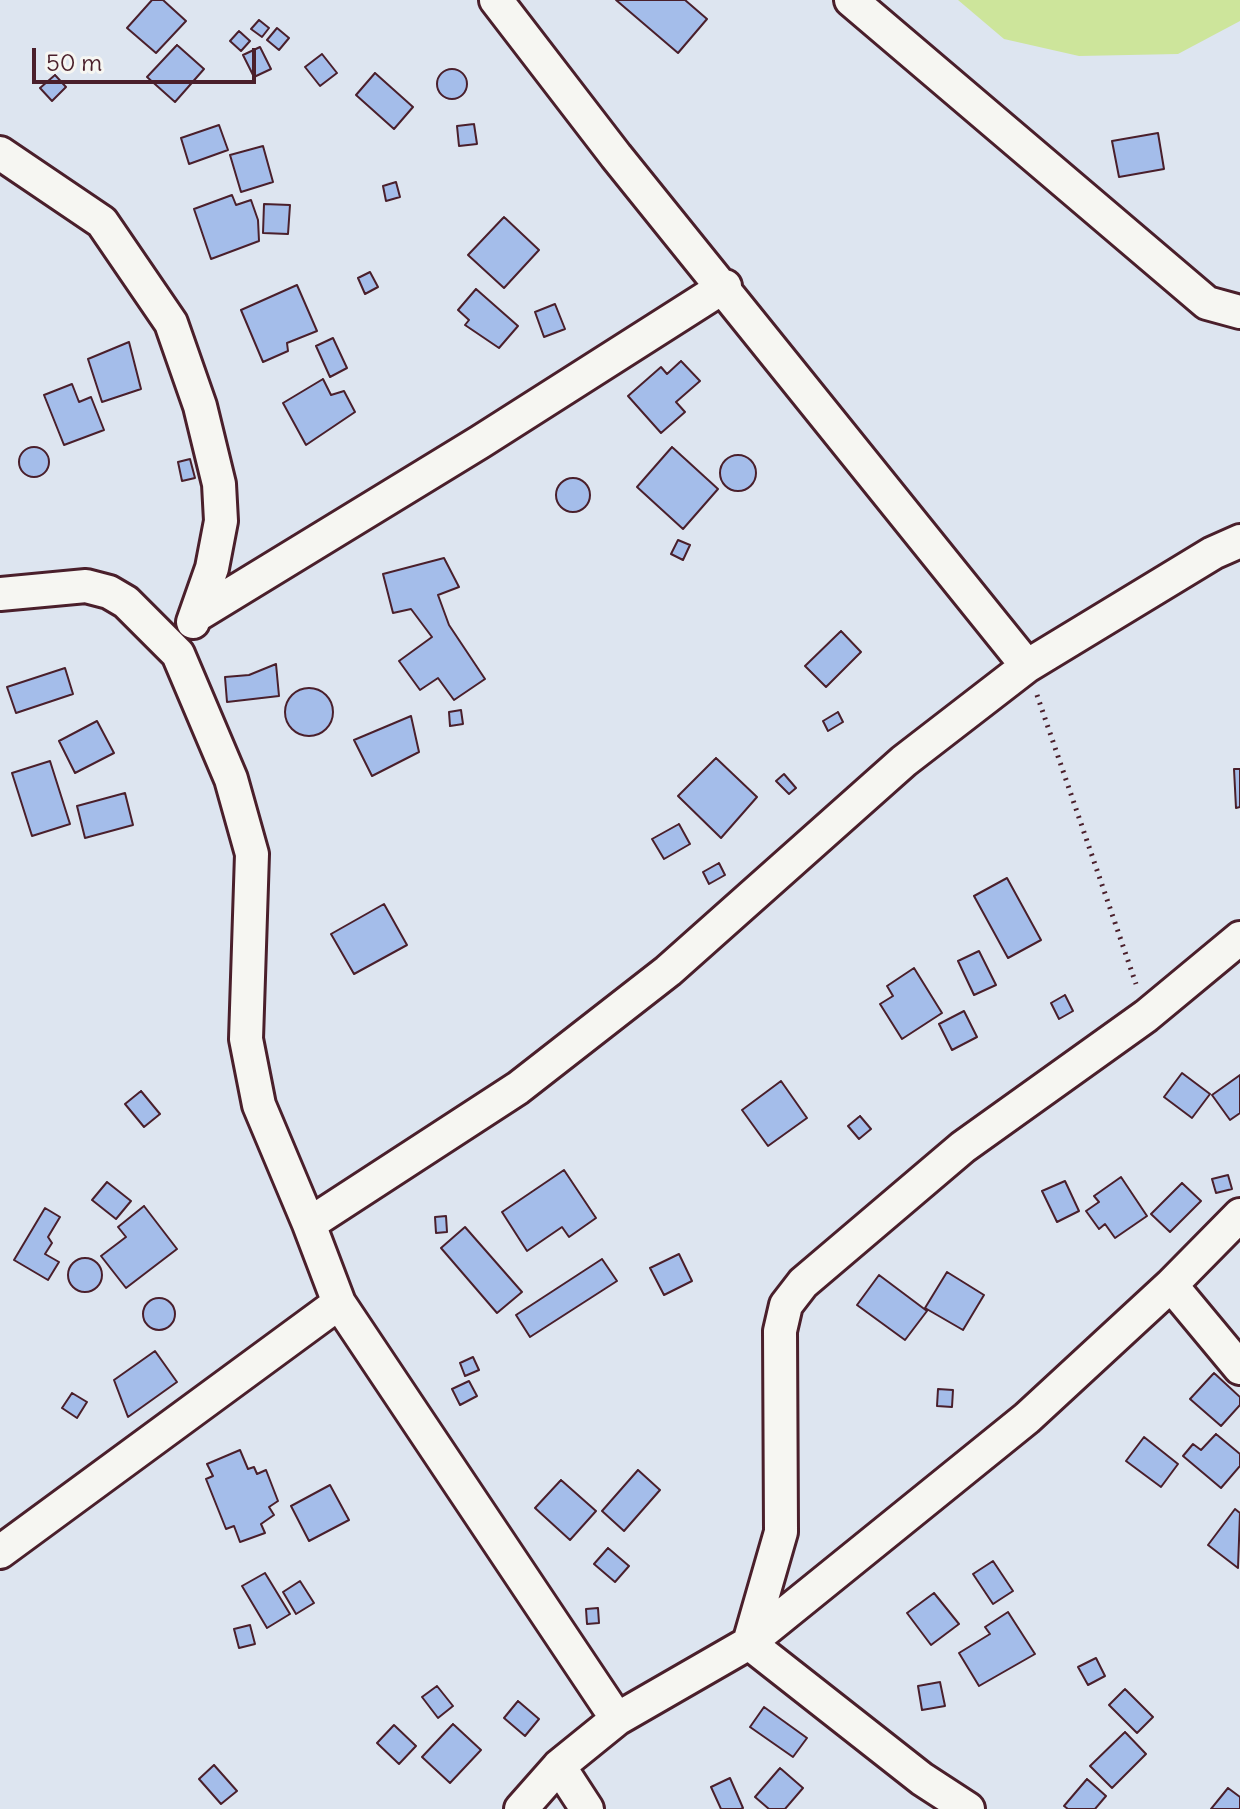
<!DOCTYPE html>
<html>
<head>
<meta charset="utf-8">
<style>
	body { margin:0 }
	#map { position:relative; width:1240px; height:1809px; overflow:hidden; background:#dde5f0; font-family:Delius,sans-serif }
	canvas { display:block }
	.scale { position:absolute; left:32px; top:48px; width:224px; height:36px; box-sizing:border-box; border:4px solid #4a1f2b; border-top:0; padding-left:10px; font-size:24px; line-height:28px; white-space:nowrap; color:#4a1f2b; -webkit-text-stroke:6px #f6f6f2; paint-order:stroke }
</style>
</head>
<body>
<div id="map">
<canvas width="1240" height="1809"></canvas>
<div class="scale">50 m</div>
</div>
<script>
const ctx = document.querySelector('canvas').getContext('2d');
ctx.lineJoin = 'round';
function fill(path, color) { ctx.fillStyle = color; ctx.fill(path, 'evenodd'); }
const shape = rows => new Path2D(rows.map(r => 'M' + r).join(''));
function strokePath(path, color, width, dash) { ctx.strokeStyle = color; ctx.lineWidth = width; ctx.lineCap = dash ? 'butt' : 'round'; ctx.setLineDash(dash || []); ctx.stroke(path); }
fill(shape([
	[958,0,1240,0,1240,21,1178,54,1079,56,1004,39]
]), '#cde59b');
const building = shape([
	[152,0,163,0,186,21,156,53,127,28,152,0],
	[616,0,685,0,707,19,678,53,616,0],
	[259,20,269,28,262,37,251,29,259,20],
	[277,28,289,38,279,50,267,40,277,28],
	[239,31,250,41,241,51,230,41,239,31],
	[177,45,204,69,175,102,147,77,177,45],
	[260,47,271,69,254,77,243,55,260,47],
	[322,54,337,73,320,86,305,67,322,54],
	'437 84a15 15 0 1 1 30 0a15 15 0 1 1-30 0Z',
	[375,73,413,107,394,129,356,95,375,73],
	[55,75,66,87,52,101,40,88,55,75],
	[474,124,477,144,459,146,457,126,474,124],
	[219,125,228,150,189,164,181,138,219,125],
	[1158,133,1164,169,1119,177,1112,141,1158,133],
	[263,146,273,182,241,192,230,155,263,146],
	[396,182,400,197,386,201,383,186,396,182],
	[232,195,236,205,251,200,258,220,259,241,211,259,194,209,232,195],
	[264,204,290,205,288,234,263,233,264,204],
	[504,217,539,250,504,288,468,255,504,217],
	[370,272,378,287,365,294,358,278,370,272],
	[297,285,317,331,287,343,288,351,263,362,241,310,297,285],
	[476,289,518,326,499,348,465,325,469,320,458,310,476,289],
	[555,304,565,329,544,337,535,312,555,304],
	[333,338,347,368,330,377,316,346,333,338],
	[129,342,141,389,102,402,88,359,129,342],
	[681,361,700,381,676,402,685,412,661,433,628,396,661,367,667,374,681,361],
	[323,379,331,395,344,391,355,412,306,445,283,403,323,379],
	[72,384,79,402,91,397,104,430,64,445,44,395,72,384],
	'19 462a15 15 0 1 1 30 0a15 15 0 1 1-30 0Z',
	[672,447,718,489,683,529,637,487,672,447],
	'720 473a18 18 0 1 1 36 0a18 18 0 1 1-36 0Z',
	[190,459,195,478,182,481,178,462,190,459],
	'556 495a17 17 0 1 1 34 0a17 17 0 1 1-34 0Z',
	[678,540,690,545,683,560,671,554,678,540],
	[444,558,459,587,438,595,449,625,485,679,454,700,438,678,420,690,399,661,432,637,411,609,393,613,383,574,444,558],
	[841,631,861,652,826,687,805,666,841,631],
	[276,664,279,696,227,702,225,677,249,675,276,664],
	[65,668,73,694,16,713,7,687,65,668],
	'285 712a24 24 0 1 1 48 0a24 24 0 1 1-48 0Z',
	[461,710,463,724,450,726,449,712,461,710],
	[838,712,843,722,828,731,823,721,838,712],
	[411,716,419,752,372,776,354,740,411,716],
	[97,721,114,753,75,773,59,741,97,721],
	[716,758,757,797,721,838,678,796,716,758],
	[50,761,70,824,32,836,12,773,50,761],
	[1234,769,1240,769,1240,807,1236,808,1234,769],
	[784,774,796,788,789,794,776,781,784,774],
	[125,793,133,825,85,838,77,806,125,793],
	[679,824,690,844,664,859,652,839,679,824],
	[719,863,725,875,709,884,703,872,719,863],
	[1007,878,1041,940,1008,958,974,896,1007,878],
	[384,904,407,945,354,974,331,934,384,904],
	[979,951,996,985,974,995,958,961,979,951],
	[914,968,942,1013,902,1039,880,1004,893,996,887,986,914,968],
	[1065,995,1073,1011,1059,1019,1051,1003,1065,995],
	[964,1011,977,1037,952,1050,939,1024,964,1011],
	[1182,1073,1210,1094,1192,1118,1164,1097,1182,1073],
	[1240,1075,1240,1113,1230,1120,1212,1095,1240,1075],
	[781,1081,807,1118,768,1146,742,1110,781,1081],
	[141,1091,160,1114,144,1127,125,1104,141,1091],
	[860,1116,871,1129,859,1139,848,1126,860,1116],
	[564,1170,596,1218,569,1237,562,1227,527,1251,502,1212,564,1170],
	[1228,1175,1232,1189,1216,1193,1212,1179,1228,1175],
	[1121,1177,1147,1216,1115,1238,1105,1224,1099,1229,1086,1211,1099,1202,1094,1196,1121,1177],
	[1065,1181,1079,1211,1057,1222,1042,1191,1065,1181],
	[107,1182,131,1201,116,1219,92,1200,107,1182],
	[1182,1183,1201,1201,1170,1232,1151,1214,1182,1183],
	[144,1206,177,1249,126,1288,101,1256,126,1237,118,1227,144,1206],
	[45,1208,60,1217,48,1237,52,1243,45,1254,59,1262,48,1280,14,1260,45,1208],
	[446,1216,447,1232,436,1233,435,1217,446,1216],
	[465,1227,522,1292,497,1313,441,1248,465,1227],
	[679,1254,692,1281,664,1295,650,1268,679,1254],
	'68 1275a17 17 0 1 1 34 0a17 17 0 1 1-34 0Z',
	[602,1259,617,1281,530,1337,516,1315,602,1259],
	[947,1272,984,1295,963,1330,925,1308,947,1272],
	[879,1275,927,1311,905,1340,857,1305,879,1275],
	'143 1314a16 16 0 1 1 32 0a16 16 0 1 1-32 0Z',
	[155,1351,177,1382,128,1417,114,1380,155,1351],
	[473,1357,479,1370,465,1376,460,1363,473,1357],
	[1214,1373,1240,1397,1240,1405,1221,1426,1190,1399,1214,1373],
	[469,1381,477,1396,460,1405,452,1389,469,1381],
	[938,1389,953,1390,952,1407,937,1406,938,1389],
	[72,1393,87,1402,77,1418,62,1408,72,1393],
	[1216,1434,1240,1454,1240,1466,1221,1488,1183,1456,1193,1444,1201,1450,1216,1434],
	[1144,1437,1178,1464,1161,1487,1126,1461,1144,1437],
	[240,1450,248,1469,254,1467,257,1474,266,1470,278,1501,269,1507,274,1515,261,1524,265,1533,240,1542,234,1526,226,1529,206,1479,213,1476,207,1464,240,1450],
	[638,1470,660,1490,624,1531,602,1511,638,1470],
	[561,1480,596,1511,570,1540,535,1508,561,1480],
	[330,1485,349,1520,309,1541,291,1506,330,1485],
	[1235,1509,1240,1513,1238,1568,1208,1545,1235,1509],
	[608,1548,629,1566,615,1582,594,1564,608,1548],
	[993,1561,1013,1591,993,1604,973,1574,993,1561],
	[265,1573,290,1614,267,1628,242,1586,265,1573],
	[300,1581,314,1603,296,1614,283,1592,300,1581],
	[934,1593,959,1624,931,1645,907,1613,934,1593],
	[598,1608,599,1623,587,1624,586,1609,598,1608],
	[1008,1612,1035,1654,979,1686,959,1653,990,1634,985,1627,1008,1612],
	[250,1625,255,1644,239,1648,234,1629,250,1625],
	[1096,1658,1105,1676,1088,1685,1078,1667,1096,1658],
	[940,1682,945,1706,922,1710,918,1686,940,1682],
	[437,1686,453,1706,438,1718,422,1697,437,1686],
	[1125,1689,1153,1717,1137,1733,1109,1705,1125,1689],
	[518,1701,539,1719,525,1736,504,1718,518,1701],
	[764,1707,807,1738,793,1757,750,1727,764,1707],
	[453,1724,481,1750,450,1783,422,1757,453,1724],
	[394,1725,416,1746,399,1764,377,1743,394,1725],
	[1125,1732,1146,1754,1112,1788,1090,1766,1125,1732],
	[214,1765,237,1791,221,1804,199,1779,214,1765],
	[780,1768,803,1788,785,1809,769,1809,755,1797,780,1768],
	[730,1778,743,1808,741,1809,721,1809,711,1787,730,1778],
	[1087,1779,1106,1796,1095,1809,1068,1809,1064,1806,1087,1779],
	[1228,1788,1240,1797,1240,1809,1211,1809,1228,1788]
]);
fill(building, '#a4bdea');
strokePath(building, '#4a1f2b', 2);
const minor = shape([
	[496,0,616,156,1027,666],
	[851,0,1207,303,1240,312],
	[0,153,102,222,171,323,200,406,219,484,221,521,212,568,193,622],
	[0,594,86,586,109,592,126,602,178,654,231,779,252,854,246,1039,259,1105,309,1224],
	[197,615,480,442,725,286],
	[1171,1285,1240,1368],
	[0,1552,339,1303],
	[749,1643,781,1532,780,1331,786,1305,803,1283,963,1147,1146,1016,1240,938],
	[749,1643,922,1779,968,1809],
	[617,1719,339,1303,309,1224,518,1088,668,971,904,761,1027,666,1213,553,1240,541],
	[559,1766,587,1809],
	[521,1809,559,1766,617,1719,749,1643,1027,1418,1171,1285,1240,1215]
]);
strokePath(minor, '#4a1f2b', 38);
strokePath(shape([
	[1037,695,1136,984]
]), '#4a1f2b', 5, [2, 6]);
strokePath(minor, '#f6f6f2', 32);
</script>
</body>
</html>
